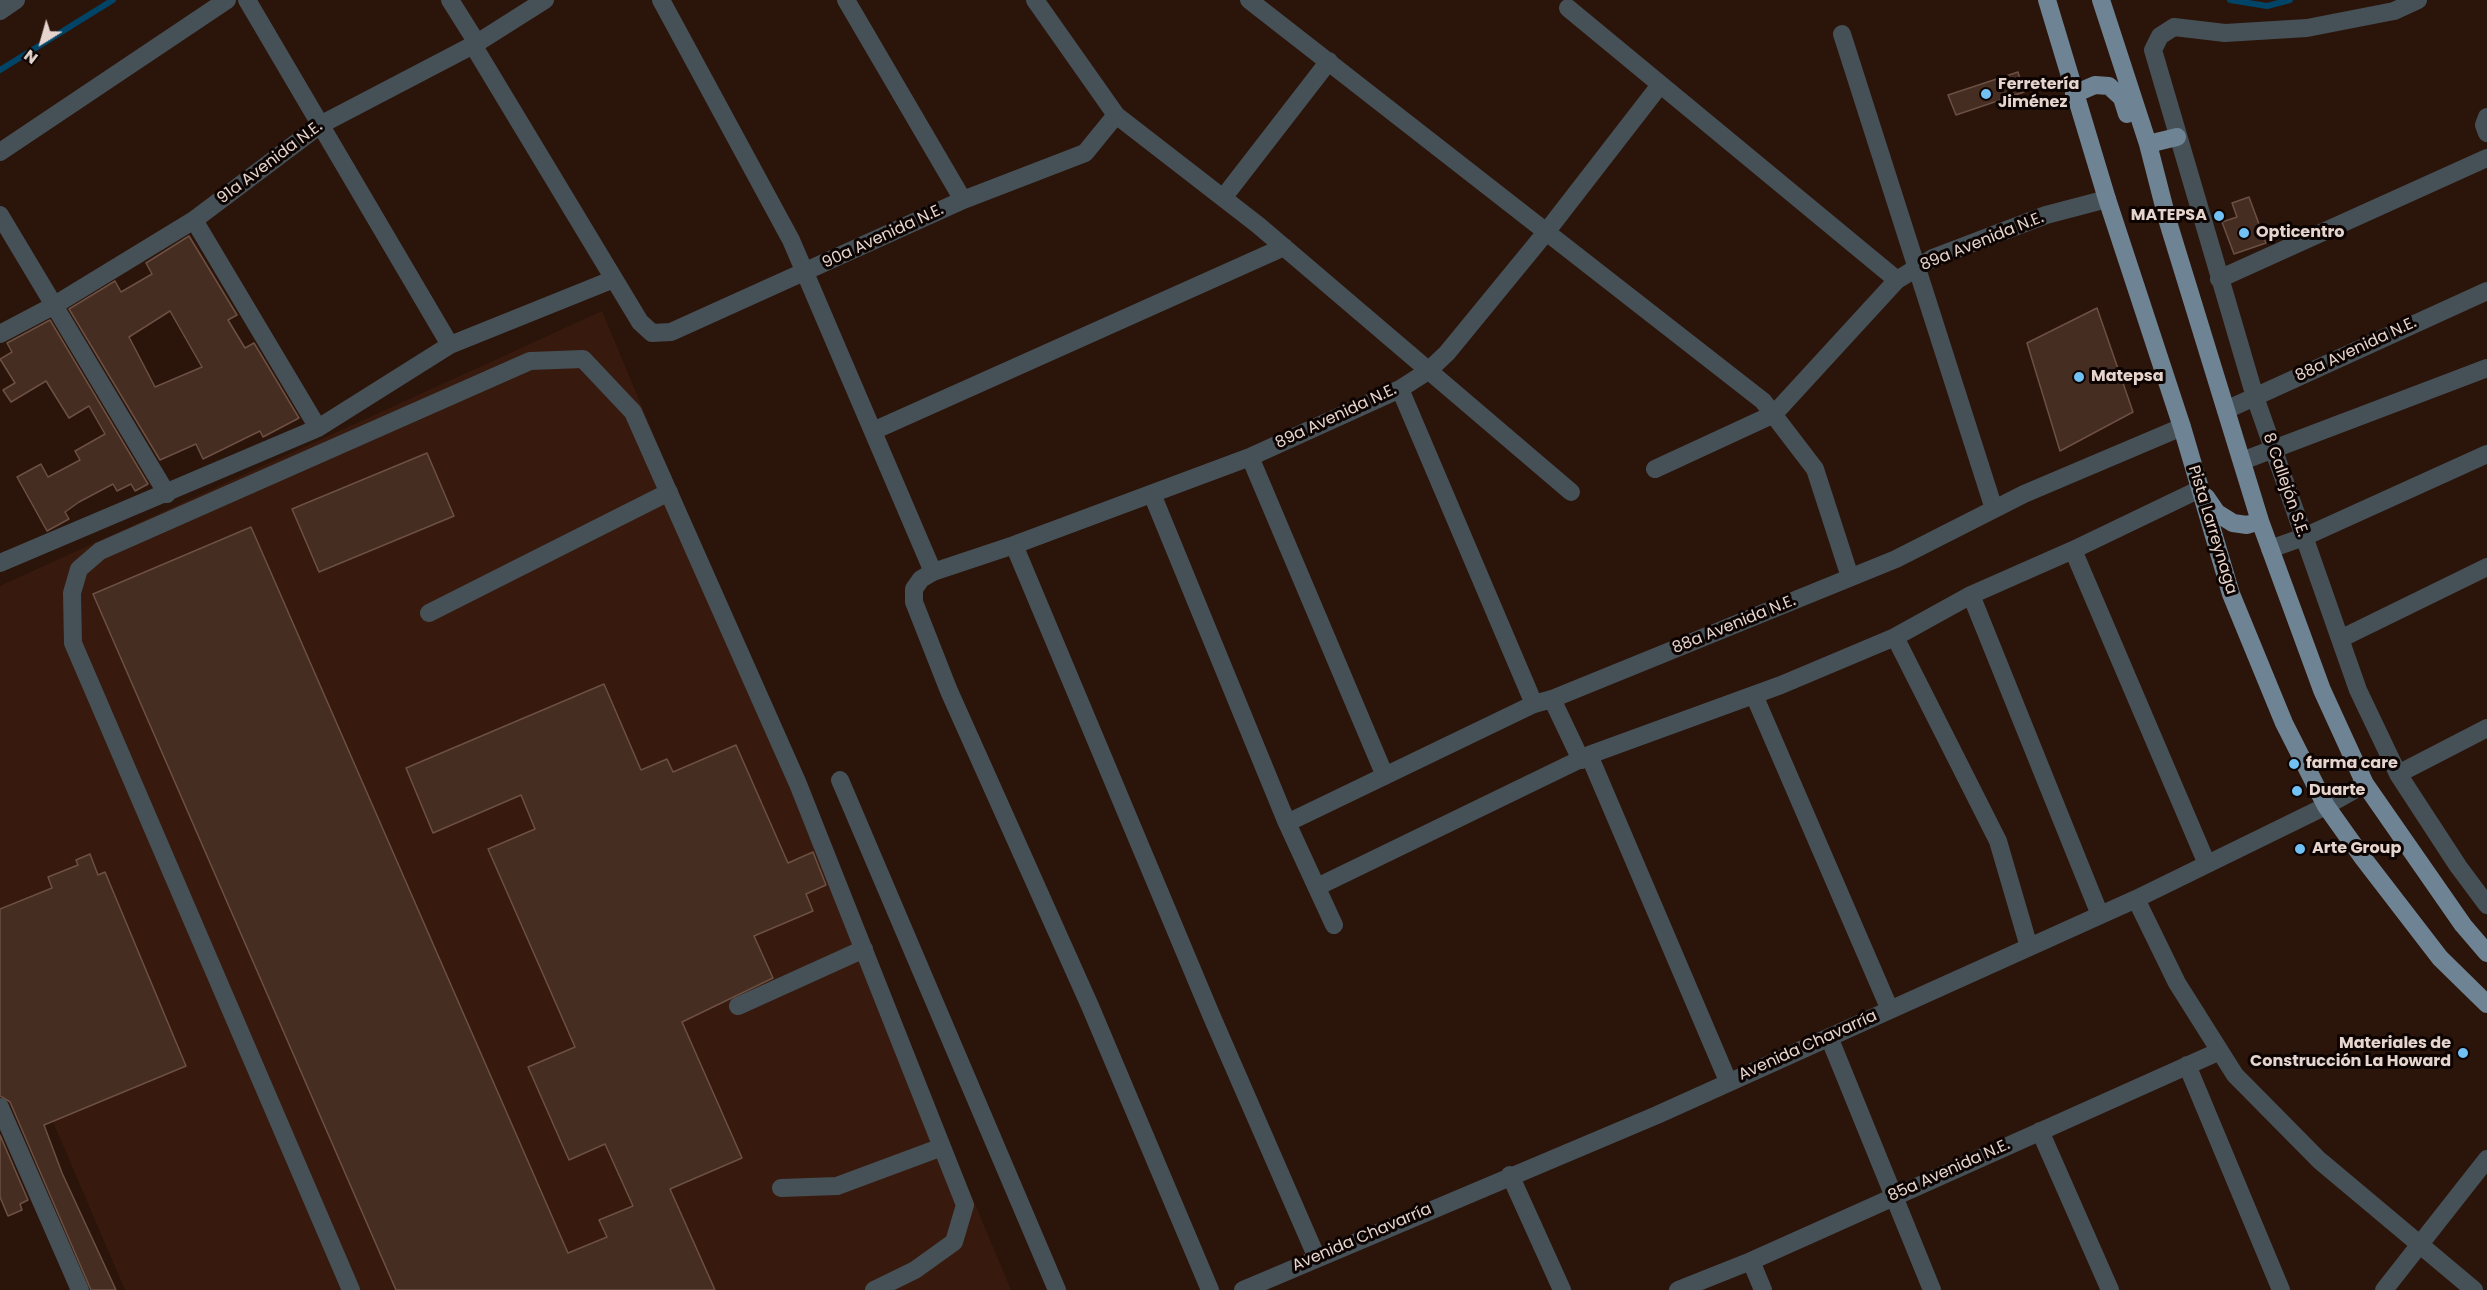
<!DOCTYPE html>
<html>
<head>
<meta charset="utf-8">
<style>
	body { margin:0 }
	#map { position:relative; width:2487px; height:1290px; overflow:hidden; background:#2b140a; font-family:Poppins,sans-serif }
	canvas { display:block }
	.north { position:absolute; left:12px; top:12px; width:60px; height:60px; -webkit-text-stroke:4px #0d0402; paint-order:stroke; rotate:217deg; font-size:16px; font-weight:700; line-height:24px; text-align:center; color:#e5d5ce }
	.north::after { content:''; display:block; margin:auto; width:21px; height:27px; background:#e5d5ce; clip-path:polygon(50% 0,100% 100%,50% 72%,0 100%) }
</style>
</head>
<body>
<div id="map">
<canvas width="2487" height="1290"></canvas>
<div class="north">N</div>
</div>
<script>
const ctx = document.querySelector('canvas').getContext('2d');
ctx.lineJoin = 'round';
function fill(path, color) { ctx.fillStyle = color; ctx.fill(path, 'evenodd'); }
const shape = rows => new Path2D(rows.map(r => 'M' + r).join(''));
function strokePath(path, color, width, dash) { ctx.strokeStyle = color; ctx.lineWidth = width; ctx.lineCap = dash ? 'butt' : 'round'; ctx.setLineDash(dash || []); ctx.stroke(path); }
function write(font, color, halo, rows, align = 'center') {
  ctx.font = font + ' Poppins,sans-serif'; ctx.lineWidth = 6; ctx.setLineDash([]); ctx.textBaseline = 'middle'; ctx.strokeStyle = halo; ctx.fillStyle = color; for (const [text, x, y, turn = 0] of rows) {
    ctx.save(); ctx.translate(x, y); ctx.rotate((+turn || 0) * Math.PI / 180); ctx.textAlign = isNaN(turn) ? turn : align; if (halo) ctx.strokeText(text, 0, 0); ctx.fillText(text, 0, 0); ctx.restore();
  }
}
fill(shape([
	[602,311,1011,1290,125,1290,0,998,0,586]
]), '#371a0d');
strokePath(shape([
	[2230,0,2267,6,2290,0],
	[0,70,113,0]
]), '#004567', 6);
const building = shape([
	[2018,72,2024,92,1956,115,1948,95,2018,72],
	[2249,197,2266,243,2234,254,2222,222,2237,217,2232,203,2249,197],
	[189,236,237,315,228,320,245,348,254,343,299,418,263,437,260,431,203,459,196,444,160,460,69,309,115,281,121,292,152,274,146,263,189,236],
	[170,311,202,367,155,387,129,337,170,311],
	[2097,308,2133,412,2060,451,2027,343,2097,308],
	[50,320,148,484,135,491,131,484,117,491,113,484,79,502,65,512,69,519,47,531,17,477,41,464,48,477,80,460,75,451,105,434,89,406,69,418,46,381,11,402,3,390,15,383,0,359,12,352,7,343,50,320],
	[427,453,454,516,319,572,292,509,427,453],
	[251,527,568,1253,607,1237,599,1220,633,1206,605,1144,569,1160,528,1067,575,1047,488,849,535,829,521,795,433,833,406,768,604,684,641,770,667,759,673,772,736,745,788,863,813,852,826,885,806,894,813,911,754,936,773,978,682,1022,742,1158,670,1189,715,1290,396,1290,93,594,251,527],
	[90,854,98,875,105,872,186,1066,44,1125,62,1173,116,1290,91,1290,10,1102,0,1096,0,909,52,888,48,877,78,865,76,860,90,854],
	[0,1135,28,1200,20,1204,22,1210,8,1216,0,1197,0,1135]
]);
fill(building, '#462d22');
strokePath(building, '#6c5044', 1.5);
strokePath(shape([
	[247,0,450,345],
	[450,0,477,43,473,45,640,322,652,333,671,332,963,200,1085,153,1116,115],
	[661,0,791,240,933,572],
	[846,0,963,200],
	[1035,0,1116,115,1258,225,1571,492],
	[1249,0,1763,401,1815,469,1850,577],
	[2418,0,2394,11,2307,28,2225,33,2174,27,2160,36,2153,50,2255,397,2358,690,2398,774,2458,866,2487,905],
	[1568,8,1897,280],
	[0,11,16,0],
	[1842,34,1994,509],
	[2487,117,2484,125,2487,133],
	[0,152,227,0],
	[1223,198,1329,61],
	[0,215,167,494],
	[194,220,318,428],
	[2219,279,2487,158],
	[0,334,53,306,194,220,320,125,477,43,545,0],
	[1400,389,1534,704],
	[2226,410,2487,291],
	[873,431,1284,247],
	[1250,457,1385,776],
	[2242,461,2487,368],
	[1655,469,1774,414,1897,280,1933,258,2046,215,2107,199],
	[1152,494,1287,823,1334,925],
	[1014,545,1212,1017,1317,1258],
	[2270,549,2304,537,2487,454],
	[2073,550,2207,864],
	[0,563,318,428,450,345,614,279],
	[1971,595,2100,915],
	[429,613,669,492],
	[1895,637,1998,841,2029,947],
	[2340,639,2487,567],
	[1754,695,1890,1010],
	[1552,699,1581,760],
	[1589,755,1728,1081],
	[2398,774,2487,728],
	[840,780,1057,1290],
	[1287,823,1534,704,1552,699,1896,559,2024,494,2182,427],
	[1317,887,1589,755,1781,685,1895,637,1971,595,2073,550,2200,489],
	[2136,899,2177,983,2235,1075,2319,1160,2474,1290],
	[738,1006,864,949],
	[1829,1037,1932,1290],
	[2187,1065,2281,1290],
	[0,1107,80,1290],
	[2040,1131,2110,1290],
	[1510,1175,1562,1290],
	[781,1188,837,1186,942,1147],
	[1751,1261,1763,1290],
	[351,1290,73,643,72,593,79,569,100,551,530,361,583,359,633,412,798,784,965,1205,954,1242,915,1270,874,1290],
	[1210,1290,1090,1006,949,691,914,602,914,589,921,579,933,572,1014,545,1250,457,1400,389,1428,371,1447,353,1547,231,1660,85],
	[1243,1290,1657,1115,2136,899,2326,806,2365,784],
	[1678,1290,1751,1261,2220,1051],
	[2384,1290,2487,1159]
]), '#455057', 18);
strokePath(shape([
	[2047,0,2107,199,2182,427,2231,594,2284,723,2326,806,2363,858,2440,958,2487,1004],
	[2101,0,2148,144,2168,222,2260,521,2322,690,2365,784,2463,925,2487,953],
	[2074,94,2095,85,2109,86,2122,98,2127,114],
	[2148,144,2177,137],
	[2206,497,2217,513,2233,523,2247,525,2260,521]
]), '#6e8494', 18);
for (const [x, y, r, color] of [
	[1986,94,6,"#71c1f5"],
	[2219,216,6,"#71c1f5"],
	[2244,233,6,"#71c1f5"],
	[2079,377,6,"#71c1f5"],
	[2294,764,6,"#71c1f5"],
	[2297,791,6,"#71c1f5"],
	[2300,849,6,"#71c1f5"],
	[2463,1053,6,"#71c1f5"]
]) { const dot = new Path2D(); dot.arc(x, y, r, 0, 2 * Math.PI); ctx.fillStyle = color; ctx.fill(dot); strokePath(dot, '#0d0402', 2); }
write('bold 16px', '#e5d5ce', '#0d0402', [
	["Ferretería",1998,85],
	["Jiménez",1998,103],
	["MATEPSA",2207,216,"right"],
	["Opticentro",2256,233],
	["Matepsa",2091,377],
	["farma care",2306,764],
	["Duarte",2309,791],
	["Arte Group",2312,849],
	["Materiales de",2451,1044,"right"],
	["Construcción La Howard",2451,1062,"right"]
], 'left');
write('16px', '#e5d5ce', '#0d0402', [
	["91a Avenida N.E.",270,163,-37],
	["90a Avenida N.E.",883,237,-25],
	["89a Avenida N.E.",1982,242,-22],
	["88a Avenida N.E.",2356,350,-25],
	["89a Avenida N.E.",1336,417,-25],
	["8 Callejón S.E.",2285,485,71],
	["Pista Larreynaga",2212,530,73],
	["88a Avenida N.E.",1734,625,-22],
	["Avenida Chavarría",1808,1046,-24],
	["85a Avenida N.E.",1949,1171,-24],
	["Avenida Chavarría",1362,1238,-23]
]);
</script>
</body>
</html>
